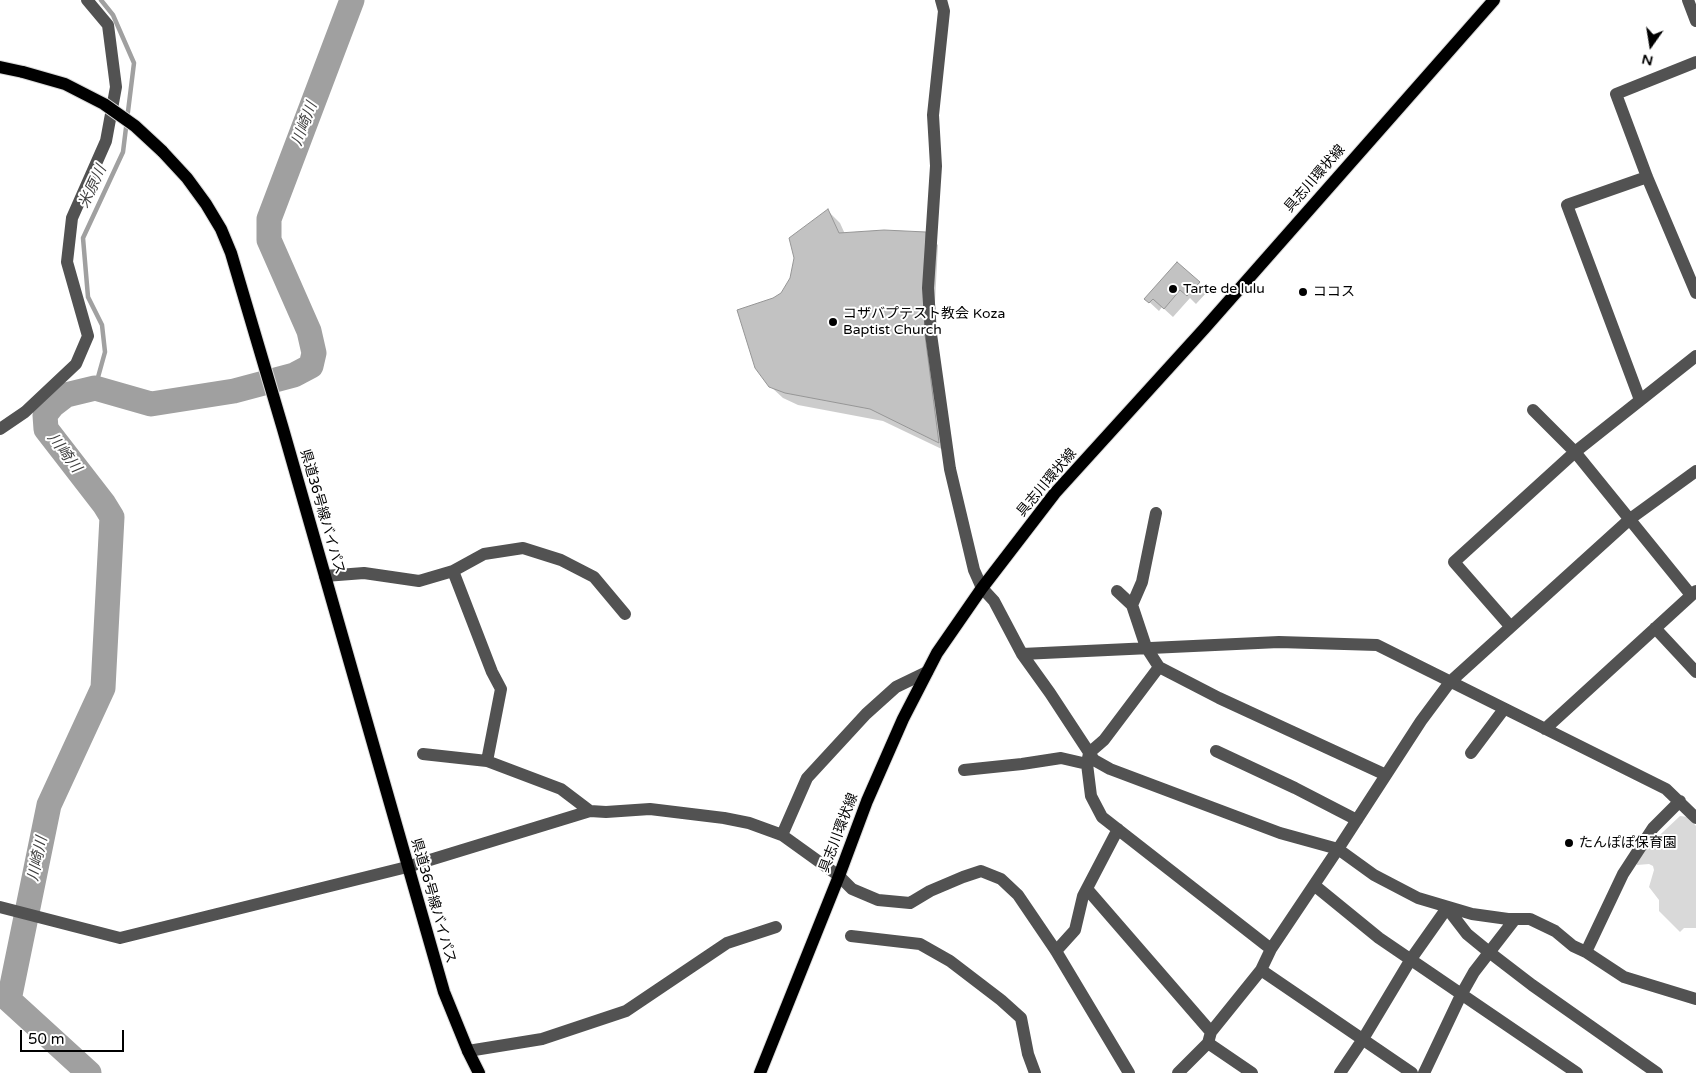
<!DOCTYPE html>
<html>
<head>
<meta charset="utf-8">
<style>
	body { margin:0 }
	#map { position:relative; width:1696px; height:1073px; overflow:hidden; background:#fff; font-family:"Varela Round",sans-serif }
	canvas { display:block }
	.north { position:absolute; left:1626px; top:20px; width:50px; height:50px; -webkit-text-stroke:4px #fff; paint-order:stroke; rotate:193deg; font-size:14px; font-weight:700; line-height:20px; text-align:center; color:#000 }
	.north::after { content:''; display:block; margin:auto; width:18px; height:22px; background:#000; clip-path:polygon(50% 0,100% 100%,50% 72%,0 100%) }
	.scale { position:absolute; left:20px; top:1030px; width:104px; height:22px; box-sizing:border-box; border:2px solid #000; border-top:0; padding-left:6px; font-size:15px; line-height:18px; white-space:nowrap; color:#000; -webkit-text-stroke:4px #fff; paint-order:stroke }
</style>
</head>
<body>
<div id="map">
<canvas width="1696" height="1073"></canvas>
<div class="north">N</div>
<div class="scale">50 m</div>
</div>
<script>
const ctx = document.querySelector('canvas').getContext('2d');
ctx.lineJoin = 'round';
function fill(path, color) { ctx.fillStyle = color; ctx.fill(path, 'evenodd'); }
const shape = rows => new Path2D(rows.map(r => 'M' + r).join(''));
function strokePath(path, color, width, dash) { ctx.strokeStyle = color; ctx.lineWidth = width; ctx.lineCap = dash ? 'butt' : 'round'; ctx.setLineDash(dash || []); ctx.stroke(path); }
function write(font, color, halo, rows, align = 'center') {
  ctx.font = font + ' "Varela Round","Noto Sans JP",sans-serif'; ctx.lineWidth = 4; ctx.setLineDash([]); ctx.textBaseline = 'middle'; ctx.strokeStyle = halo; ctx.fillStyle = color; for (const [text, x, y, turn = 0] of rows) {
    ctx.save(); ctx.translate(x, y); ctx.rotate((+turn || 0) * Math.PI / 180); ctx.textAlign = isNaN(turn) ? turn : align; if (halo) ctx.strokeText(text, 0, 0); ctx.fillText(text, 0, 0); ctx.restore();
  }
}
fill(shape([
	[1680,816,1688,817,1696,826,1696,928,1684,928,1680,932,1659,911,1659,900,1649,887,1654,870,1653,866,1649,864,1637,865,1636,860,1646,848]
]), '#d9d9d9');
fill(shape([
	[828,211,840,223,845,234,926,233,938,245,935,302,936,348,950,453,883,421,798,405,783,398,770,386,774,299,782,294,791,278,795,258],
	[1199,283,1207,292,1196,304,1190,298,1173,317,1162,307,1159,311,1146,299]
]), '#0003');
strokePath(shape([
	[95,388,105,352,102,325,88,297,83,238,123,152,134,63,113,15,101,0]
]), '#a0a0a0', 4.5);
strokePath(shape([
	[89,1073,9,1000,49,805,103,688,112,517,104,504,46,429,45,415,53,405,66,395,95,388,151,404,234,391,294,375,311,366,314,353,309,331,269,240,269,219,352,0]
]), '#a0a0a0', 25);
const building = shape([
	[828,209,839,233,884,230,926,232,925,335,939,443,870,409,785,393,769,387,755,368,737,310,773,298,781,293,790,278,794,258,789,238,828,209],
	[1177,262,1200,282,1187,296,1180,290,1164,309,1153,299,1149,303,1144,299,1177,262]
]);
fill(building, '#c2c2c2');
strokePath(building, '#969696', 1);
const major = shape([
	[0,67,23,72],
	[162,151,187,178,206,204,221,229,231,253,283,429,444,992,468,1051,479,1073],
	[760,1073,839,876,867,801,903,719,937,653,982,588,1055,493,1204,329,1494,0]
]);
strokePath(major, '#dbdbdb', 14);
strokePath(shape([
	[941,0,944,11,933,115,936,166,928,288,931,334,950,469,974,570,982,588,994,601,1022,654,1050,693,1094,760,1110,769,1280,833,1338,849,1374,875,1418,898,1472,914,1508,919,1530,919,1555,931,1573,946,1586,952,1624,977,1696,999],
	[1688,0,1696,21],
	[1696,62,1616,94,1647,177,1696,293],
	[1640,400,1567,205,1647,177],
	[1533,410,1575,452,1691,595],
	[0,429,25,412,76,364,88,336,67,262,72,218,106,141,116,87,108,25,87,0],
	[1156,513,1142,582,1132,605,1146,647,1159,667,1219,698,1386,775],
	[453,571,492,672,501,689,487,761],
	[325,576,364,573,419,581,453,571,484,554,523,548,561,560,594,577,625,614],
	[1117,591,1132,605],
	[1510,626,1454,562,1575,452,1696,356],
	[1655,628,1696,672],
	[1022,654,1279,642,1377,645,1666,789,1696,818],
	[1159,667,1104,740,1089,753,1087,764,1091,796,1102,817,1271,949],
	[1545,729,1696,591],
	[1216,751,1295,788,1357,820],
	[1471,753,1504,709],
	[423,754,487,761,561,789,590,811],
	[964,770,1022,764,1061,758,1087,764],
	[782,835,807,778,866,714,896,687,927,672],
	[1314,885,1379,938,1577,1073],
	[1087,889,1211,1032],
	[0,907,120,938,407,867,590,811,606,812,650,809,724,818,749,823,782,835,839,876,852,889,878,900,910,903,930,891,963,877,981,871,1001,879,1018,895,1056,951,1129,1073],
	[851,936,920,944,950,961,1001,1000,1021,1018,1028,1054,1035,1073],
	[1056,951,1075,930,1083,896,1118,829],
	[1586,952,1623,874,1653,828,1680,801],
	[1261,970,1412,1073],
	[1208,1043,1252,1073],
	[468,1051,542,1039,626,1011,727,943,776,927],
	[1178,1073,1208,1043,1211,1032,1261,970,1271,949,1338,849,1421,721,1450,682,1630,519,1696,471],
	[1340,1073,1363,1039,1411,959,1447,908,1467,934,1489,952,1532,985,1657,1073],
	[1424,1073,1461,995,1474,972,1515,919]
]), '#525252', 12);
strokePath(major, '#000', 12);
const majorBridge = shape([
	[23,72,65,84,104,104,135,126,162,151]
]);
strokePath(majorBridge, '#dbdbdb', 14, []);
strokePath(majorBridge, '#000', 12);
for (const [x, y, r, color] of [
	[1173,289,5,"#000"],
	[1303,292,5,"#000"],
	[833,322,5,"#000"],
	[1569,843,5,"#000"]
]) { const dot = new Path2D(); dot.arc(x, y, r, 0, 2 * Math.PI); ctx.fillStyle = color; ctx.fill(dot); strokePath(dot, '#fff', 2); }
write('14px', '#000', '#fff', [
	["具志川環状線",1315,179,-49],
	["具志川環状線",1047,483,-50],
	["県道36号線バイパス",322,512,74],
	["具志川環状線",839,833,-69],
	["県道36号線バイパス",433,901,74]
]);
write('14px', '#000', '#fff', [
	["Tarte de lulu",1183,289],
	["ココス",1313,292],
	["コザバプテスト教会 Koza",843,314],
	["Baptist Church",843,330],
	["たんぽぽ保育園",1579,843]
], 'left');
write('italic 15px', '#414141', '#fff', [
	["川崎川",305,124,-69],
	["米原川",93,187,-65],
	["川崎川",64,453,53],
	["川崎川",38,859,-78]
]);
</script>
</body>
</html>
